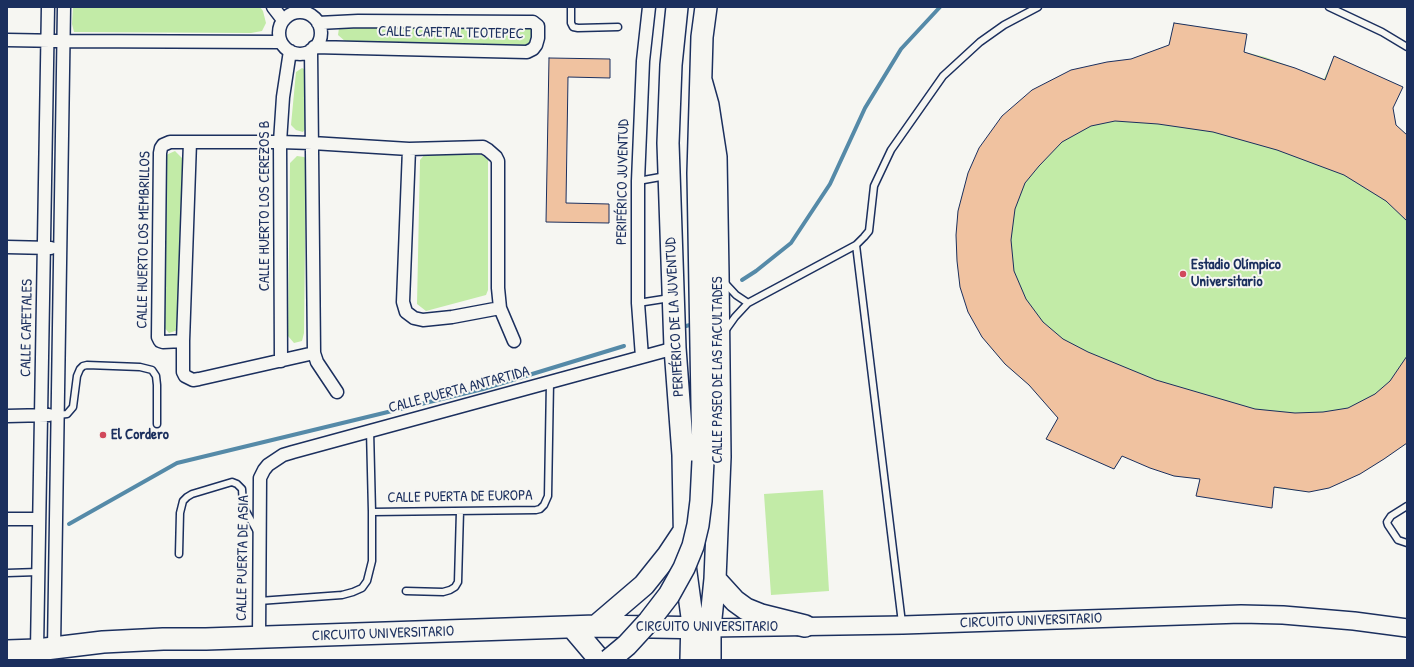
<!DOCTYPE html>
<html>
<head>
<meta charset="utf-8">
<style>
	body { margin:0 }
	#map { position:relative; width:1414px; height:667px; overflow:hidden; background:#f6f6f2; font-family:"Patrick Hand",sans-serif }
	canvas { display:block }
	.frame { position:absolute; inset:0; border:8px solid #1b2f5e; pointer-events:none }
</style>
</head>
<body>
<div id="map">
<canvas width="1414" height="667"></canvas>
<div class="frame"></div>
</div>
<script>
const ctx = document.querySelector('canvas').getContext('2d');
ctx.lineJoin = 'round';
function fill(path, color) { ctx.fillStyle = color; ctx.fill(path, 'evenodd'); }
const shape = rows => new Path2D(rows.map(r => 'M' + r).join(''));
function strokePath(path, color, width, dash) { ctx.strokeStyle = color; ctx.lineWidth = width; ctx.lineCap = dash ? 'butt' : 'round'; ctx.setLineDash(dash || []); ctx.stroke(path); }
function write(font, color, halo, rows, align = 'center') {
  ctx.font = font + ' "Patrick Hand",sans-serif'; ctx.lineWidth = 4; ctx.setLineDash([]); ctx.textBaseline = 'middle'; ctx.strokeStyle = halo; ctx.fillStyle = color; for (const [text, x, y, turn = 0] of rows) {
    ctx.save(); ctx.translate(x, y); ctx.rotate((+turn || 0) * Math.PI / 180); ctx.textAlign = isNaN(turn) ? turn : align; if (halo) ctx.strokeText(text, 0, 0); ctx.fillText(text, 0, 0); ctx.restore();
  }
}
fill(shape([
	[73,7,260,7,263,11,266,23,262,31,251,33,74,32,72,24],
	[1174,23,1247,34,1244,52,1265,57,1324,79,1334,56,1403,87,1393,108,1396,125,1407,135,1407,443,1384,459,1360,474,1329,488,1309,492,1174,476,1122,456,1114,469,1046,439,1058,418,1029,385,1005,364,982,337,960,287,957,261,956,235,958,211,968,173,1131,59,1169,45],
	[345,25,530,28,536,34,535,42,527,46,346,42,338,35,339,28],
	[302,68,306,70,307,126,303,132,296,130,291,125,296,72],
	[175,151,182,158,182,322,178,330,169,333,162,325,166,155],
	[426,153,482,155,488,160,488,290,486,295,426,311,417,304,420,160],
	[297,156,304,157,306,158,304,333,302,341,294,343,288,336,290,163],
	[823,490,829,591,771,595,764,494]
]), '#c2eba7');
strokePath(shape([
	[742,280,756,271,791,243,830,184,865,108,901,49,940,7],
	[682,327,690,325],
	[69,524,177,463,483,389,624,346]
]), '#558aa8', 4);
const building = shape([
	[1174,23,1247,34,1244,52,1295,68,1325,80,1334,56,1403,87,1393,108,1396,125,1407,135,1407,221,1386,201,1344,175,1277,150,1213,132,1158,124,1115,121,1091,126,1062,142,1039,166,1025,183,1015,209,1011,240,1014,271,1026,299,1043,322,1063,339,1088,352,1156,380,1255,409,1295,413,1323,412,1348,408,1375,394,1390,381,1407,356,1407,443,1384,459,1360,474,1329,488,1309,492,1274,487,1272,508,1196,496,1200,479,1174,476,1150,468,1122,456,1114,469,1046,439,1058,418,1029,385,1005,364,982,337,968,312,960,287,957,261,956,235,958,211,968,173,979,148,1002,116,1032,90,1071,70,1107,62,1131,59,1169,45,1174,23],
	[549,58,610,59,610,78,568,77,566,203,609,204,609,223,546,222,549,58]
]);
fill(building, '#f0c2a0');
strokePath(building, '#1b2f5e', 1);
const lane = shape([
	[571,7,571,23,573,27,578,28,618,27],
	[1329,7,1382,32,1407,47],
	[638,181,666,176],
	[856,245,902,623],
	[724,282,736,295,748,303],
	[638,303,670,298],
	[725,331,735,317,748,303,856,245,864,237,869,231,874,186,891,150,943,76,980,42,1004,25,1038,7],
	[58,415,67,414,73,407,77,376,80,369,83,366,87,365,140,367,152,370,156,376,157,385,157,424],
	[1407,506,1391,516,1387,522,1388,525,1398,540,1407,543],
	[372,512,536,510,540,509,544,505,548,496,550,382],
	[179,554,180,513,183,501,187,497,192,494,232,482,237,484,242,489,243,506,258,533],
	[7,573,38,572],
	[406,591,443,592,450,590,455,587,458,582,460,511],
	[259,601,342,595,353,592,362,588,367,581,372,561,372,512,370,430]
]);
const street = shape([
	[273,7,283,20],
	'279 33a21 21 0 1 1 42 0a21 21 0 1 1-42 0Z',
	[7,40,64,41,281,42],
	[314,47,527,52,533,49,536,45,538,38,538,26,533,22,527,22,358,21,318,23],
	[311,50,314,353,317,362,337,392],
	[190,142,183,341,183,372,185,376,193,380,199,379,314,353],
	[7,247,51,248],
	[500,308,514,341],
	[183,341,163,342,160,341,158,337,160,153,161,148,163,145,170,142,280,142,312,143,409,149,483,147,488,150,496,157,498,161,498,288,500,308,452,317,423,320,414,318,406,312,403,302,409,149],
	[642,357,638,303,638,181,643,61,649,7],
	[281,361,280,142,283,97,290,51],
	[7,416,49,415],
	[7,519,39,519],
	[259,638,260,478,264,470,268,465,283,455,293,452,675,348],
	[54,648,64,7],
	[37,650,48,7]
]);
const secondary = shape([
	[710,628,903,625,1241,614,1283,615,1354,621,1407,628]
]);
const highway = shape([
	[677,7,671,65,668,143,675,348,683,455,685,565,692,617,691,660],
	[701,80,708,105,716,157,718,275,720,457,715,579,710,628,710,660],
	[703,461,698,173,702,37,706,7],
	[715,579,735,601,746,609,761,615,805,626],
	[596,626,644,585,668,555,684,531,687,532],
	[572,627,600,660],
	[7,651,37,650,103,642,163,639,206,639,596,626,710,628]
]);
strokePath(lane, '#1b2f5e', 9);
strokePath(street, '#1b2f5e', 15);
strokePath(secondary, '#1b2f5e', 20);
strokePath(highway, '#1b2f5e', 24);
strokePath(lane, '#f6f6f2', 6);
strokePath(street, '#f6f6f2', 12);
strokePath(secondary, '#f6f6f2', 17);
strokePath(highway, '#f6f6f2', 21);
const highwayBridge = shape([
	[609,660,627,645,649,621,669,595,684,568,693,546,698,525,701,501,703,461]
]);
strokePath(highwayBridge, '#1b2f5e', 24, []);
strokePath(highwayBridge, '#f6f6f2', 21);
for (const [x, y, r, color] of [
	[1183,274,4,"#d1495b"],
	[103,435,4,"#d1495b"]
]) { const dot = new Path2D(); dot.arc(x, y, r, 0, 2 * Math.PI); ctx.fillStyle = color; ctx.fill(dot); strokePath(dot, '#f6f6f2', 1.5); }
write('15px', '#1b2f5e', '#f6f6f2', [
	["CALLE CAFETAL TEOTEPEC",451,33,1],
	["PERIFÉRICO JUVENTUD",623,182,-89],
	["CALLE HUERTO LOS CEREZOS B",265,206,-90],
	["CALLE HUERTO LOS MEMBRILLOS",144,240,-89],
	["PERIFÉRICO DE LA JUVENTUD",675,317,-93],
	["CALLE CAFETALES",27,328,-89],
	["CALLE PASEO DE LAS FACULTADES",718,370,-90],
	["CALLE PUERTA ANTARTIDA",459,390,-15],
	["CALLE PUERTA DE EUROPA",460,497,-1],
	["CALLE PUERTA DE ASIA",243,558,-89],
	["CIRCUITO UNIVERSITARIO",1031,621,-2],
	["CIRCUITO UNIVERSITARIO",707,627],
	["CIRCUITO UNIVERSITARIO",383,634,-2]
]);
write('bold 15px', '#1b2f5e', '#f6f6f2', [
	["Estadio Olímpico",1191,265],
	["Universitario",1191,282],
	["El Cordero",111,435]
], 'left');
</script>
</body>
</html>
